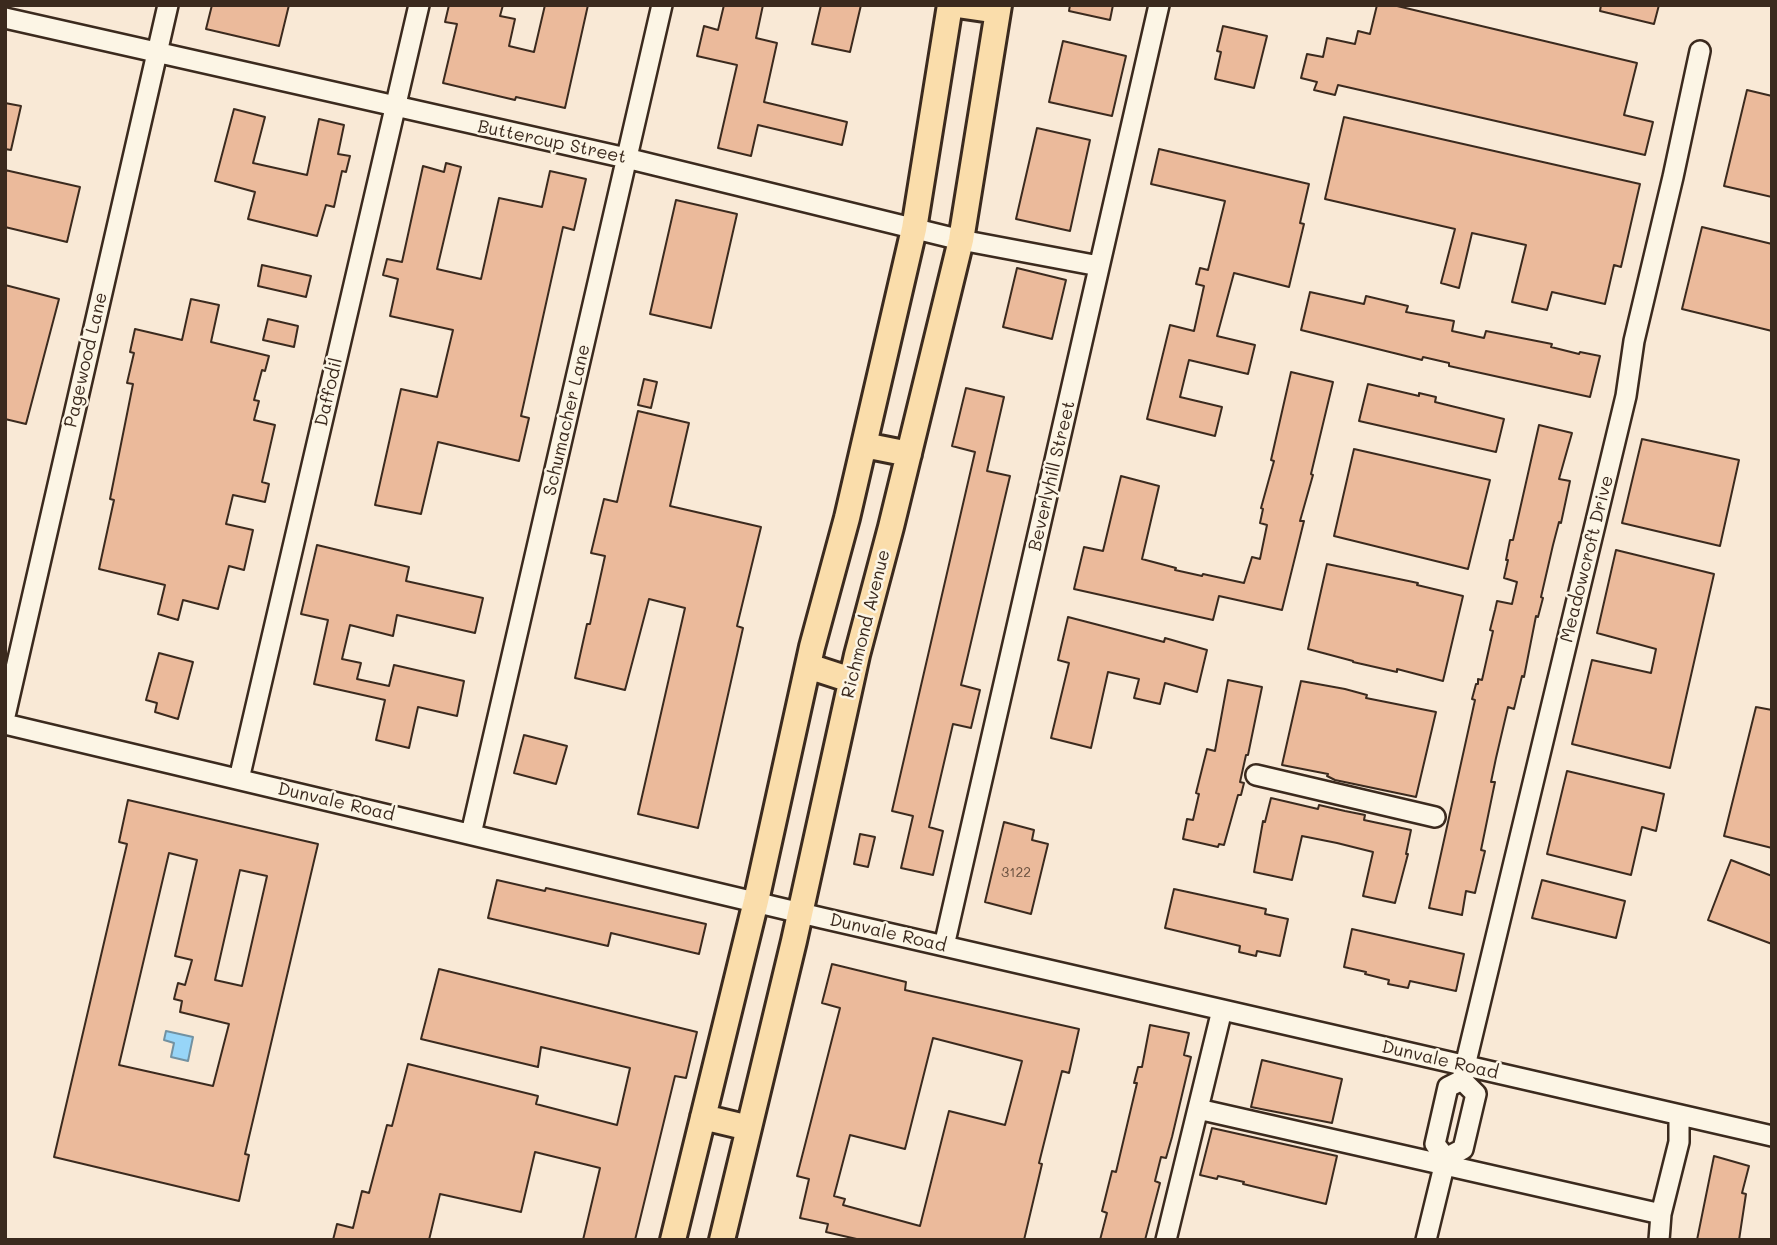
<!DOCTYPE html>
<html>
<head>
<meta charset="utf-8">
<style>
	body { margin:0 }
	#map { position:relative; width:1777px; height:1245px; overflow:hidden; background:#f9e9d6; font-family:Mali,sans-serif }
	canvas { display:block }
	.frame { position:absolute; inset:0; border:7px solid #3b2a1e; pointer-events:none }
</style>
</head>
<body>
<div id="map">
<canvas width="1777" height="1245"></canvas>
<div class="frame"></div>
</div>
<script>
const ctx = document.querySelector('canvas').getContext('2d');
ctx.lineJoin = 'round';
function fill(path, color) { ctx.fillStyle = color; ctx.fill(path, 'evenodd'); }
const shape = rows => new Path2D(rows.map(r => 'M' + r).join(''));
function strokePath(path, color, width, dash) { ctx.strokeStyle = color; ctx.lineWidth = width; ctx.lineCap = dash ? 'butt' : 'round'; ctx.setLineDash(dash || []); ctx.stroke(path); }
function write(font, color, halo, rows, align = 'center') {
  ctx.font = font + ' Mali,sans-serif'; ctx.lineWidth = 5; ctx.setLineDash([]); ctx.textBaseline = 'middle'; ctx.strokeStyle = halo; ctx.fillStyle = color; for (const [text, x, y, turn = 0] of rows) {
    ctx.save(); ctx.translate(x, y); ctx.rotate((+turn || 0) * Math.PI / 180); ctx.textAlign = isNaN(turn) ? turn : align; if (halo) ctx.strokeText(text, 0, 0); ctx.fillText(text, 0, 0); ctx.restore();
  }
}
const water = shape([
	[166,1031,193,1037,188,1061,171,1057,174,1043,164,1040,166,1031]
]);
fill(water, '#97d5f8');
strokePath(water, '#7291a1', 2);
const building = shape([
	[212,5,289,5,279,46,206,29,212,5],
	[449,5,503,5,500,16,515,19,509,46,534,52,545,5,588,5,565,108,516,97,515,100,443,83,457,24,445,22,449,5],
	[724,5,763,5,756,38,777,43,764,102,847,122,842,145,758,125,751,156,718,148,737,65,697,56,704,26,718,30,724,5],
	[821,5,861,5,850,52,812,44,821,5],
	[1070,5,1113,5,1110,20,1069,11,1070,5],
	[1377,5,1393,5,1637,63,1624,115,1653,122,1645,155,1338,85,1335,95,1314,90,1317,82,1301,78,1307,54,1323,57,1327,38,1355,44,1358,31,1370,34,1377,5],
	[1601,5,1659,5,1654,24,1600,11,1601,5],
	[1223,26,1267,36,1254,88,1215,79,1221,52,1217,51,1223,26],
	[1063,41,1126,56,1112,116,1049,102,1063,41],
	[1747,90,1772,96,1772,197,1724,186,1747,90],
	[5,103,21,106,11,150,5,149,5,103],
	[234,109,265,117,253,163,307,175,319,119,344,125,338,154,350,156,346,172,342,171,334,207,326,205,317,236,248,219,255,192,215,181,234,109],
	[1344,117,1640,184,1621,267,1614,265,1605,304,1552,292,1547,310,1512,302,1526,245,1472,233,1459,288,1441,283,1455,229,1325,199,1344,117],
	[1037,128,1090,140,1070,231,1016,219,1037,128],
	[1159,149,1309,184,1300,223,1304,224,1289,287,1234,273,1217,336,1255,345,1248,374,1189,360,1180,397,1222,407,1215,436,1147,419,1170,325,1194,331,1204,286,1196,284,1200,268,1208,270,1225,201,1151,184,1159,149],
	[446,163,461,167,437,269,481,279,499,198,542,207,550,171,586,179,574,230,563,227,521,416,529,418,519,461,438,442,421,514,375,505,401,389,437,397,453,330,390,316,398,279,383,275,387,259,402,262,423,166,444,172,446,163],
	[5,170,80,187,67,242,5,227,5,170],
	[676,200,737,214,711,328,650,314,676,200],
	[1702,227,1772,244,1772,331,1682,309,1702,227],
	[262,265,311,276,306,297,258,286,262,265],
	[1017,268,1066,280,1052,339,1003,327,1017,268],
	[5,285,59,299,26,424,5,419,5,285],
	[1310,292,1364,304,1366,296,1408,306,1406,312,1454,321,1452,331,1484,338,1486,331,1552,344,1551,347,1579,354,1580,352,1600,356,1590,397,1449,366,1449,363,1423,357,1422,360,1301,330,1310,292],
	[191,299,219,305,211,342,269,356,265,371,262,370,254,400,259,401,254,420,275,425,262,482,269,484,265,502,233,495,226,524,253,530,244,570,229,566,218,609,183,600,178,620,158,614,165,585,99,569,114,500,110,499,133,384,127,383,134,353,130,352,135,329,182,340,191,299],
	[268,319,298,326,294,347,263,340,268,319],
	[1291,372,1333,382,1311,474,1313,475,1300,521,1304,521,1282,610,1219,596,1213,620,1074,589,1084,547,1103,551,1121,476,1159,486,1142,559,1176,568,1175,570,1202,576,1203,574,1244,583,1252,557,1260,559,1267,525,1260,523,1263,509,1261,508,1274,461,1271,460,1291,372],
	[644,379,657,382,651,408,638,405,644,379],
	[1368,384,1419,396,1419,393,1436,397,1435,402,1504,419,1496,452,1359,421,1368,384],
	[966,388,1004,397,987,471,1010,476,961,685,980,690,971,728,953,724,929,827,943,831,933,875,901,868,913,816,892,811,975,452,952,446,966,388],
	[638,411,689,423,670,506,761,527,737,626,743,628,698,828,638,814,685,608,649,599,625,690,575,678,587,624,590,624,605,556,591,553,604,499,617,502,638,411],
	[1539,425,1572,433,1559,479,1570,481,1561,523,1559,522,1553,545,1541,597,1543,598,1538,617,1536,616,1524,677,1522,676,1514,709,1508,707,1496,758,1491,782,1495,782,1481,850,1485,851,1475,893,1466,891,1462,915,1429,908,1475,700,1472,699,1476,684,1478,684,1478,679,1482,680,1493,631,1490,630,1495,610,1497,601,1512,604,1517,582,1504,578,1508,560,1506,560,1510,540,1513,540,1539,425],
	[1642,439,1739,460,1720,546,1622,523,1642,439],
	[1354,449,1490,480,1468,569,1334,536,1354,449],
	[317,545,409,567,406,581,483,598,475,633,397,615,393,636,350,625,342,659,361,663,357,679,389,686,394,665,464,681,457,716,418,707,409,748,376,740,385,700,314,684,328,620,301,614,317,545],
	[1616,550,1714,574,1670,768,1572,744,1592,660,1651,673,1656,649,1597,633,1616,550],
	[1327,564,1418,583,1417,585,1463,596,1443,681,1397,669,1397,672,1353,662,1353,661,1308,649,1327,564],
	[1068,617,1164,642,1165,638,1207,650,1197,692,1165,683,1160,704,1134,698,1139,679,1108,672,1091,748,1051,738,1069,663,1058,660,1068,617],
	[159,653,193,662,178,719,155,712,157,703,146,700,159,653],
	[1228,680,1262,687,1248,755,1246,755,1240,782,1244,783,1241,795,1238,795,1224,845,1219,844,1218,847,1183,839,1187,819,1193,820,1199,794,1196,793,1207,749,1215,751,1228,680],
	[1301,681,1345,689,1367,695,1366,698,1436,712,1416,797,1335,780,1327,776,1328,774,1282,765,1301,681],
	[1756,707,1772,710,1772,848,1724,836,1756,707],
	[524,735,567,746,556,784,514,773,524,735],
	[1567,771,1664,794,1656,831,1642,827,1631,875,1547,854,1567,771],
	[1271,798,1318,809,1319,805,1345,811,1365,815,1364,820,1411,830,1406,854,1408,854,1395,903,1363,896,1373,852,1337,843,1302,836,1292,880,1254,872,1263,821,1265,822,1271,798],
	[128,800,318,844,245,1154,249,1155,239,1201,54,1157,127,844,119,842,128,800],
	[169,853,197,860,175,956,192,960,185,985,178,983,174,999,182,1001,180,1012,229,1024,213,1086,119,1065,169,853],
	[240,870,267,876,242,986,215,980,240,870],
	[1004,822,1034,830,1032,840,1048,844,1031,914,985,902,1004,822],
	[860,834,875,837,868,867,854,864,860,834],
	[1731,860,1772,876,1772,944,1708,920,1731,860],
	[497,880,545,891,546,888,706,924,699,954,611,933,608,946,488,918,497,880],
	[1542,880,1625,901,1616,938,1532,918,1542,880],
	[1174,889,1266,909,1265,914,1288,919,1280,956,1257,951,1256,956,1239,952,1240,946,1165,928,1174,889],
	[1352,929,1464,954,1456,991,1410,981,1408,988,1388,984,1389,980,1365,974,1366,972,1344,967,1352,929],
	[832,964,906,982,905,990,1079,1029,1069,1073,1062,1071,1039,1163,1042,1164,1024,1240,861,1240,826,1232,828,1224,800,1218,809,1179,797,1176,840,1008,822,1003,832,964],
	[933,1038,1022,1061,1005,1125,949,1111,920,1226,843,1205,845,1199,834,1196,850,1135,905,1149,933,1038],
	[439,969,697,1032,686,1078,675,1076,635,1240,583,1240,600,1168,535,1152,521,1212,440,1194,429,1240,333,1240,337,1224,353,1228,362,1191,369,1193,387,1125,392,1126,408,1064,538,1096,536,1104,617,1125,630,1068,541,1047,538,1067,421,1039,439,969],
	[1150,1025,1189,1033,1184,1055,1191,1057,1172,1137,1166,1158,1161,1157,1155,1181,1160,1183,1145,1240,1100,1240,1107,1213,1102,1211,1112,1171,1116,1172,1137,1083,1134,1083,1138,1067,1142,1067,1150,1025],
	[1262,1060,1342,1079,1332,1123,1251,1107,1262,1060],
	[1212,1128,1337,1156,1326,1204,1243,1184,1244,1182,1218,1176,1217,1179,1200,1175,1212,1128],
	[1714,1156,1749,1166,1742,1193,1746,1194,1739,1240,1697,1240,1714,1156]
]);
fill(building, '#ebba9b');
strokePath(building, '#3b2a1e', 2);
const minor = shape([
	[5,18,626,158,961,240,1099,266],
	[5,716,168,5],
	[5,724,822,918,1772,1136],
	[1256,775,1435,817],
	[239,779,419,5],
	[471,834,662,5],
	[944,946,1159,5],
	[1198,1109,1661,1214],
	[1446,1158,1435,1144,1448,1087,1462,1080,1465,1066,1626,396,1634,341,1673,177,1700,51],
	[1166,1240,1222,1010],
	[1426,1240,1446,1158,1463,1149,1476,1094,1462,1080],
	[1659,1240,1661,1214,1679,1142,1679,1115]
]);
const major = shape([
	[957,5,998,11],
	[864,445,909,454],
	[808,666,851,680],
	[703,1117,749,1128],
	[673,1240,756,901,812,647,847,518,914,229,950,5],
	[722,1240,794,941,857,655,891,527,961,240,999,5]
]);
strokePath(minor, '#3b2a1e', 24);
strokePath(major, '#3b2a1e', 30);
strokePath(minor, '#fcf5e5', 19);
strokePath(major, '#faddab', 24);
write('14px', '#674e3d', null, [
	["3122",1016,873]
]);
write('18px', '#3b2a1e', '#fcf5e5', [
	["Buttercup Street",552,142,12],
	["Pagewood Lane",86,360,-77],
	["Daffodil",329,392,-77],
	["Schumacher Lane",567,420,-77],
	["Beverlyhill Street",1052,476,-77],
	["Meadowcroft Drive",1587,559,-76],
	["Richmond Avenue",866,624,-76],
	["Dunvale Road",336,802,13],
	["Dunvale Road",888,933,13],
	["Dunvale Road",1440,1060,13]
]);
</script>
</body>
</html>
